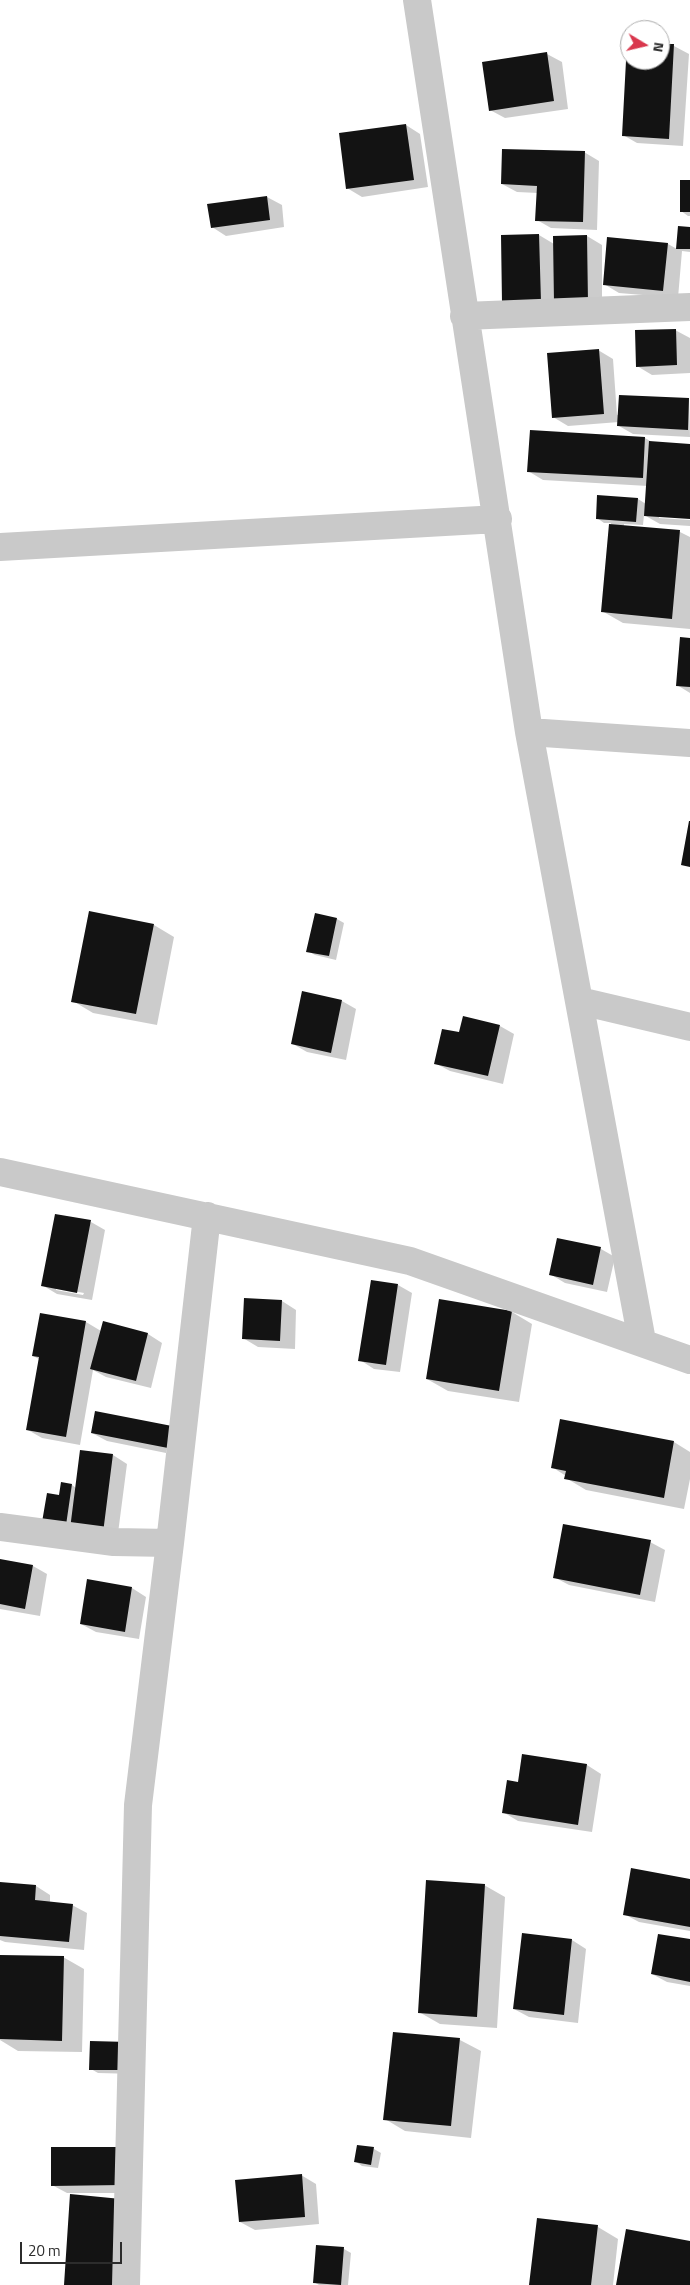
<!DOCTYPE html>
<html>
<head>
<meta charset="utf-8">
<style>
	body { margin:0 }
	#map { position:relative; width:690px; height:2285px; overflow:hidden; background:#fff; font-family:"Titillium Web",sans-serif }
	canvas { display:block }
	.north { position:absolute; left:620px; top:20px; width:50px; height:50px; box-sizing:border-box; background:#fff; border:1px solid #ababab; border-radius:50%; rotate:99deg; font-size:14px; font-weight:700; line-height:20px; text-align:center; color:#2c2c2c }
	.north::after { content:''; display:block; margin:auto; width:18px; height:22px; background:#d9374d; clip-path:polygon(50% 0,100% 100%,50% 72%,0 100%) }
	.scale { position:absolute; left:20px; top:2242px; width:102px; height:22px; box-sizing:border-box; border:2px solid #2c2c2c; border-top:0; padding-left:6px; font-size:15px; line-height:18px; white-space:nowrap; color:#2c2c2c; -webkit-text-stroke:4px #fff; paint-order:stroke }
</style>
</head>
<body>
<div id="map">
<canvas width="690" height="2285"></canvas>
<div class="north">N</div>
<div class="scale">20 m</div>
</div>
<script>
const ctx = document.querySelector('canvas').getContext('2d');
ctx.lineJoin = 'round';
function fill(path, color) { ctx.fillStyle = color; ctx.fill(path, 'evenodd'); }
const shape = rows => new Path2D(rows.map(r => 'M' + r).join(''));
function strokePath(path, color, width, dash) { ctx.strokeStyle = color; ctx.lineWidth = width; ctx.lineCap = dash ? 'butt' : 'round'; ctx.setLineDash(dash || []); ctx.stroke(path); }
fill(shape([
	[630,43,630,60,660,60,660,45,674,46,689,54,683,146,637,143,623,135],
	[547,54,562,62,568,109,505,118,490,110],
	[406,125,420,134,428,187,362,197,347,188],
	[584,152,599,161,597,230,551,228,537,220,538,193,517,192,502,184],
	[690,181,690,216,688,216,681,211],
	[267,197,282,205,284,227,226,236,212,227],
	[679,227,690,228,690,252,682,251,678,298,619,293,604,284,668,244,677,249],
	[539,235,554,244,554,237,587,236,602,245,602,311,518,311],
	[675,330,690,338,690,373,652,375,637,366],
	[598,350,613,359,617,415,689,399,690,437,633,434,619,426,619,422,568,426,553,417],
	[531,432,645,438,652,442,690,445,690,518,659,516,659,518,690,520,690,526,660,524,644,515,643,525,624,524,624,526,680,532,690,537,690,629,623,623,602,611,611,523,604,523,597,518,638,499,646,504,648,486,543,480,528,471],
	[690,639,690,693,677,685],
	[316,914,337,919,344,923,336,960,315,955,308,951],
	[154,925,174,937,157,1025,93,1013,73,1001],
	[342,1001,356,1009,346,1060,307,1052,293,1044],
	[500,1026,514,1034,503,1084,450,1071,435,1063],
	[91,1222,105,1230,92,1300,57,1294,42,1285],
	[56,1288,84,1293,83,1295,56,1290],
	[601,1249,615,1257,607,1292,565,1283,550,1274],
	[398,1285,412,1293,400,1372,374,1369,360,1360],
	[282,1301,296,1310,295,1349,258,1347,243,1338],
	[512,1312,532,1324,519,1402,448,1391,427,1379],
	[86,1322,101,1331,148,1334,162,1343,151,1388,106,1377,93,1370,80,1445,42,1438,28,1430,39,1359,33,1356],
	[561,1421,674,1442,690,1452,690,1479,684,1509,586,1490,566,1478,566,1476,552,1467],
	[172,1427,166,1453,107,1441,92,1433],
	[113,1455,127,1464,117,1541,50,1531,60,1496,72,1485,76,1488],
	[650,1542,665,1550,655,1602,569,1585,554,1577],
	[0,1560,33,1566,47,1574,40,1616,0,1609],
	[132,1588,146,1597,139,1639,96,1632,81,1624],
	[523,1755,587,1765,601,1774,592,1832,518,1821,503,1812,519,1783],
	[690,1880,690,1931,639,1922,624,1914],
	[0,1883,36,1886,50,1895,50,1903,72,1905,87,1913,84,1950,5,1942,0,1940],
	[484,1885,505,1897,497,2028,440,2024,419,2012],
	[572,1940,586,1949,578,2023,529,2017,514,2009],
	[690,1941,690,1986,667,1982,652,1974],
	[0,1956,63,1957,84,1969,82,2052,18,2051,0,2040],
	[394,2033,460,2040,481,2051,471,2138,405,2131,385,2119],
	[91,2043,136,2074,98,2073,91,2069],
	[358,2146,374,2149,381,2153,378,2168,362,2166,355,2161],
	[52,2148,137,2193,67,2193,52,2185],
	[301,2175,316,2184,319,2224,255,2230,240,2222],
	[538,2219,598,2227,618,2239,613,2285,530,2285],
	[317,2246,344,2249,351,2253,348,2285,319,2285,314,2282]
]), '#0003');
fill(shape([
	[627,42,630,42,630,60,660,60,660,44,674,44,669,139,622,136],
	[547,52,554,101,489,111,482,62],
	[406,124,414,180,346,189,339,133],
	[502,149,585,151,583,222,535,221,537,186,501,184],
	[680,180,690,180,690,212,680,212],
	[267,196,270,220,211,228,207,204],
	[678,226,690,227,690,249,676,249],
	[539,234,541,302,502,303,501,235],
	[587,235,588,303,554,303,553,236],
	[607,237,668,243,663,291,603,285],
	[676,329,677,365,636,367,635,330],
	[599,349,604,414,552,418,547,353],
	[619,395,689,398,688,430,617,426],
	[530,430,645,437,643,478,527,472],
	[649,441,690,444,690,519,644,516],
	[597,495,638,498,636,522,596,519],
	[609,524,680,530,672,619,601,612],
	[680,637,690,638,690,687,676,686],
	[689,821,690,821,690,867,681,865],
	[89,911,154,924,136,1014,71,1002],
	[315,913,337,918,329,956,306,952],
	[302,991,342,1000,331,1053,291,1044],
	[463,1016,500,1025,488,1076,434,1064,442,1029,459,1032],
	[55,1214,91,1220,77,1293,41,1286],
	[557,1238,601,1247,593,1285,549,1275],
	[371,1280,398,1284,386,1365,358,1361],
	[244,1298,282,1300,280,1341,242,1339],
	[439,1299,512,1311,499,1391,426,1379],
	[40,1313,86,1321,66,1437,26,1430,39,1357,32,1356],
	[103,1321,148,1333,136,1381,90,1369],
	[95,1411,172,1426,168,1448,91,1433],
	[560,1419,674,1441,664,1498,564,1479,566,1471,551,1468],
	[80,1450,113,1454,103,1533,70,1529],
	[61,1482,72,1484,65,1532,41,1528,47,1493,59,1495],
	[563,1524,651,1540,640,1595,553,1578],
	[0,1559,33,1565,25,1609,0,1604],
	[87,1579,132,1587,125,1632,80,1624],
	[522,1754,587,1764,578,1825,502,1813,507,1780,518,1782],
	[631,1868,690,1879,690,1927,623,1915],
	[426,1880,485,1884,477,2017,418,2013],
	[0,1882,36,1885,35,1900,73,1904,69,1942,0,1936],
	[522,1933,572,1939,564,2015,513,2009],
	[658,1934,690,1939,690,1982,651,1974],
	[0,1955,64,1956,62,2041,0,2039],
	[393,2032,460,2038,451,2126,383,2120],
	[90,2041,129,2042,129,2070,89,2070],
	[357,2145,374,2147,371,2165,354,2162],
	[51,2147,122,2147,122,2185,51,2186],
	[302,2174,305,2217,239,2222,235,2180],
	[70,2194,121,2199,115,2285,64,2285],
	[537,2218,598,2225,591,2285,529,2285],
	[626,2229,690,2241,690,2285,616,2285],
	[316,2245,344,2247,341,2285,313,2283]
]), '#131313');
strokePath(shape([
	[417,0,529,732,642,1341],
	[464,316,690,307],
	[0,547,498,519],
	[529,732,690,743],
	[580,1001,690,1027],
	[0,1172,410,1261,690,1360],
	[0,1527,114,1542,170,1543],
	[126,2285,138,1805,170,1543,207,1216]
]), '#c9c9c9', 28);
</script>
</body>
</html>
